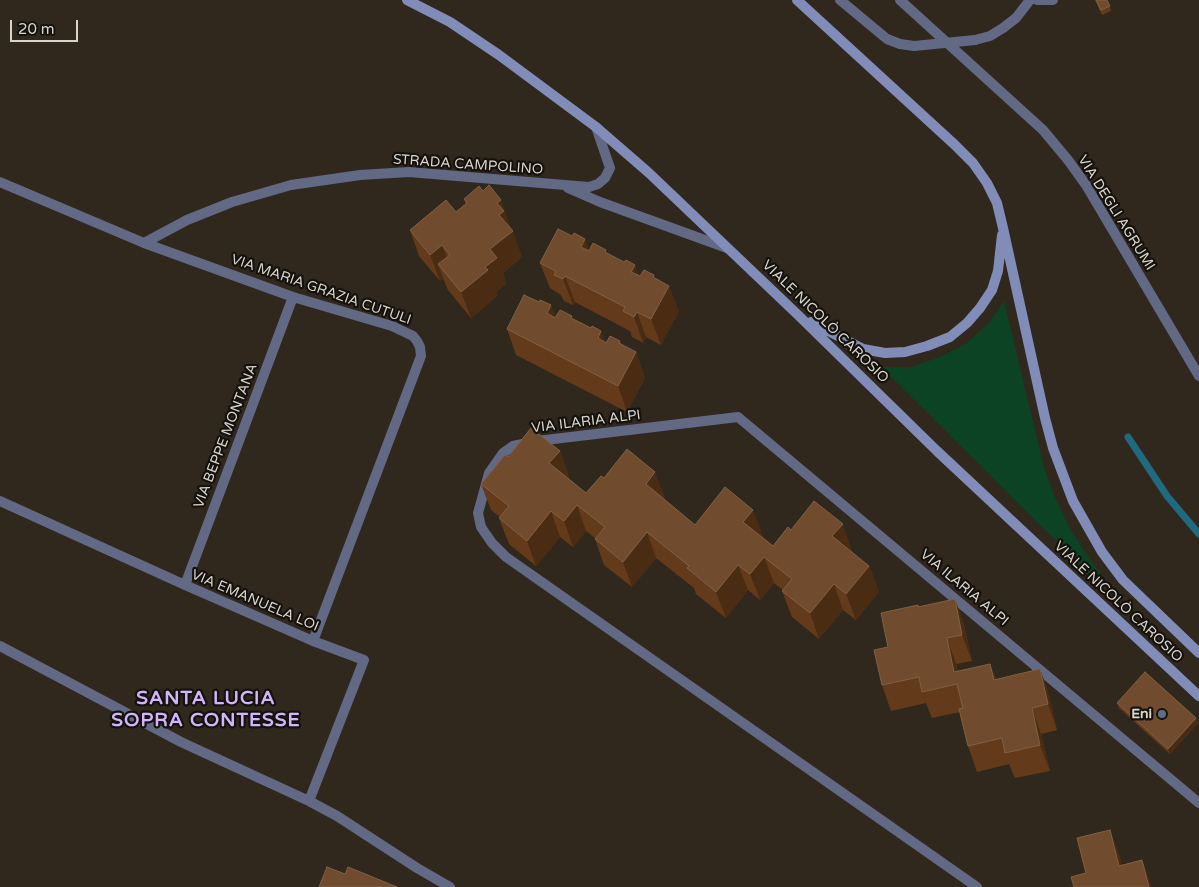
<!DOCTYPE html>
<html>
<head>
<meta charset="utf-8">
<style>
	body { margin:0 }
	#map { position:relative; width:1199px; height:887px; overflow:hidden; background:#30281d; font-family:"Varela Round",sans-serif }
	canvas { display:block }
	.scale { position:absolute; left:10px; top:20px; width:68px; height:22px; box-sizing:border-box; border:2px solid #d9d5cd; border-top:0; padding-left:6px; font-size:15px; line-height:18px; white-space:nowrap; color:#d9d5cd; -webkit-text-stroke:4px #15120d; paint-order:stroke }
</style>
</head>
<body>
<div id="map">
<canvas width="1199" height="887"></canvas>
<div class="scale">20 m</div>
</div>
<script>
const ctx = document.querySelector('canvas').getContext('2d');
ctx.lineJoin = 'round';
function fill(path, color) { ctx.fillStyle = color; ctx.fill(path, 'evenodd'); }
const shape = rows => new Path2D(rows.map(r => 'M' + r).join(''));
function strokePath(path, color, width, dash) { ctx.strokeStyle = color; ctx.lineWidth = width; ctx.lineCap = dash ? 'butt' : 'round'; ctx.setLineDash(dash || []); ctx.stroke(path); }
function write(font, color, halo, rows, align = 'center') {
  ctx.font = font + ' "Varela Round",sans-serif'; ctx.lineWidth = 4.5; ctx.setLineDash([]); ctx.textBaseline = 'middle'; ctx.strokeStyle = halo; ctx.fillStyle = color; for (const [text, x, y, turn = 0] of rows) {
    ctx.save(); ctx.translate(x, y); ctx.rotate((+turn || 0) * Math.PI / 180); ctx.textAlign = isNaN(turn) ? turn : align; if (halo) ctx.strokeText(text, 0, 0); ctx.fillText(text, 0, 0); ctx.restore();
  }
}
fill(shape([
	[1004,301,1044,467,1055,498,1068,525,1084,551,1107,583,1103,587,881,367,911,367,940,357,967,343,990,322]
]), '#0c4325');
strokePath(shape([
	[1128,437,1167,496,1199,534]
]), '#1f6a7f', 7);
strokePath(shape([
	[840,0,887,39,900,44,914,46],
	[900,0,1043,130,1068,160,1086,185,1199,376],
	[1037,0,1053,0],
	[975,40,990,36,1003,28,1016,18,1030,0],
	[0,182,144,243,293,297,392,326,413,336,417,341,420,347,421,356,313,641],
	[568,188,600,202,727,248],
	[144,243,187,220,232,202,291,185,360,175,409,172,589,187,598,184,605,178,610,168,596,127],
	[0,501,185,585,313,641,364,660,309,801],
	[185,585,293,297],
	[0,646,181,742,309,801,337,816,417,868,450,887],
	[977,887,506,557,492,543,481,527,478,513,489,473,503,453,513,446,537,441,738,417,1199,803]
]), '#626984', 10);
strokePath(shape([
	[407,0,450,22,499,55,596,127,649,173,797,314,937,451,1199,696],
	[797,0,955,145,973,163,987,183,997,203,1003,228,1045,418,1053,448,1073,501,1102,552,1123,580,1199,653],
	[811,322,863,349,885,353,905,352,927,346,950,337,967,323,980,308,992,290,998,271,1002,235]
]), '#818cb8', 10);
strokePath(shape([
	[914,46,975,40]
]), '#626984', 10);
fill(shape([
	[1095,0,1110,6,1111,11,1102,15],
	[464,199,510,226,511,229,522,257,503,273,506,284,496,292,497,296,471,318,448,290,443,278,440,281,419,256,410,230,456,212,466,204],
	[589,250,607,253,639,276,655,278,679,311,661,345,646,337,643,343,632,337,630,331,575,302,573,305,564,301,561,295,550,288,540,263],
	[556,317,573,320,591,328,601,331,605,342,620,341,621,345,636,352,645,378,627,412,516,355,507,329],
	[560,451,569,477,568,478,586,493,604,478,665,498,664,499,695,525,763,536,761,537,773,546,791,530,852,550,851,551,869,566,879,592,856,620,843,610,819,639,792,617,782,591,783,590,774,583,760,600,748,590,726,618,696,594,694,588,656,558,632,587,604,565,595,539,595,538,586,531,573,547,560,537,536,566,509,544,499,518,500,517,491,510,481,484,508,457],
	[955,599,964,625,972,661,956,664,958,671,990,664,996,679,1040,669,1049,695,1057,730,1041,734,1050,771,1015,778,1009,764,977,772,968,746,960,712,932,718,926,703,891,711,882,685,888,647,919,607],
	[1117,703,1196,718,1198,723,1170,754,1119,708]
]), '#643b1a');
fill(shape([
	[501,200,512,232,513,231,522,257,503,273,506,284,496,292,497,296,471,318,461,292,485,267,499,215,497,203],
	[585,239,595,265,581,247],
	[442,245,452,271,438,264,443,278,440,281,430,255],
	[635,265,644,291,631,272],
	[654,275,662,299,669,286,679,311,661,345,651,319,653,277],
	[565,276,575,302,573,305,563,279],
	[551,305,561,331,547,313],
	[637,312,646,337,643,343,634,317],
	[601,331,611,357,598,338],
	[620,341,629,365,636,352,645,378,627,412,618,386,619,343],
	[560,451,569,477,559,489,549,463],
	[655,472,665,498,655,510,646,484],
	[577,505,586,531,573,547,564,521],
	[753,510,763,536,753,548,743,522],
	[551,511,560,537,536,566,527,541],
	[843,524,852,550,842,562,832,536],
	[647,532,656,558,632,587,623,562],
	[764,557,774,583,760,600,750,574],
	[738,565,748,590,726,618,716,592],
	[869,566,879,592,856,620,846,594],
	[834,584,843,610,819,639,810,613],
	[955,599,964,625,972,661,962,635],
	[947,638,956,664,964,698,954,672],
	[990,664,999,690,994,680],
	[1040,669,1049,695,1057,730,1048,704],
	[1032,708,1041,734,1050,771,1040,745],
	[1196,718,1198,723,1170,754,1168,749],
	[1110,830,1120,856,1127,887,1119,866],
	[1142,860,1152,887,1149,887]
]), '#4a2c13');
const building = shape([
	[1096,0,1107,0,1110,6,1101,10,1096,0],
	[489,185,501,200,497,203,504,211,499,215,513,231,490,249,497,258,485,267,488,270,461,292,438,264,450,255,442,245,430,255,410,230,446,200,456,212,467,203,464,199,479,186,483,191,489,185],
	[558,229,572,236,574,233,585,239,581,247,589,251,593,243,606,250,605,252,624,262,626,260,635,265,631,272,640,276,644,270,654,275,653,277,669,286,651,319,637,312,634,317,623,311,625,307,565,276,563,279,554,275,556,271,540,263,558,229],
	[524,295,539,302,540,300,551,305,547,313,555,318,560,310,572,316,571,318,591,328,592,326,601,331,598,338,606,343,610,336,620,341,619,343,636,352,618,386,507,329,524,295],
	[531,428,560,451,549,463,586,493,601,476,604,478,627,449,655,472,646,484,695,525,725,487,753,510,743,522,773,546,788,527,791,530,814,501,843,524,832,536,869,566,846,594,834,584,810,613,782,591,792,579,764,557,750,574,738,565,716,592,687,568,689,566,647,532,623,562,595,539,605,527,577,505,564,521,551,511,527,541,499,518,509,506,481,484,505,455,508,457,531,428],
	[955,599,962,635,947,638,954,672,990,664,994,680,1040,669,1048,704,1032,708,1040,745,1005,753,1002,738,968,746,959,709,963,708,957,684,922,692,919,677,882,685,874,650,888,647,881,613,918,605,918,607,955,599],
	[1145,672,1196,718,1168,749,1117,703,1145,672],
	[1110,830,1119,866,1142,860,1149,887,1074,887,1071,877,1086,873,1077,838,1110,830],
	[327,867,345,874,348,867,397,887,319,887,327,867]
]);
fill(building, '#704b2d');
strokePath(building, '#816146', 1);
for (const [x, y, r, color] of [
	[1162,714,5,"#5c6f8a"]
]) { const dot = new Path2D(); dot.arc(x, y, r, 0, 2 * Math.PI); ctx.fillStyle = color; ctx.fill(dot); strokePath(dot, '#15120d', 2); }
write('14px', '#d9d5cd', '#15120d', [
	["STRADA CAMPOLINO",468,165,4],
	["VIA DEGLI AGRUMI",1116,213,58],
	["VIA MARIA GRAZIA CUTULI",321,290,19],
	["VIALE NICOLÒ CAROSIO",825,322,44],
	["VIA ILARIA ALPI",586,422,-7],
	["VIA BEPPE MONTANA",226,436,-69],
	["VIA ILARIA ALPI",964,588,40],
	["VIA EMANUELA LOI",255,601,23],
	["VIALE NICOLÒ CAROSIO",1118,602,43]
]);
write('bold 14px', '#d9d5cd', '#15120d', [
	["Eni",1152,714]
], 'right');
ctx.letterSpacing = '1px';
write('bold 19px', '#d1b4f9', '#15120d', [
	["SANTA LUCIA",206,699],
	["SOPRA CONTESSE",206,721]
]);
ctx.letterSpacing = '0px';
</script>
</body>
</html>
